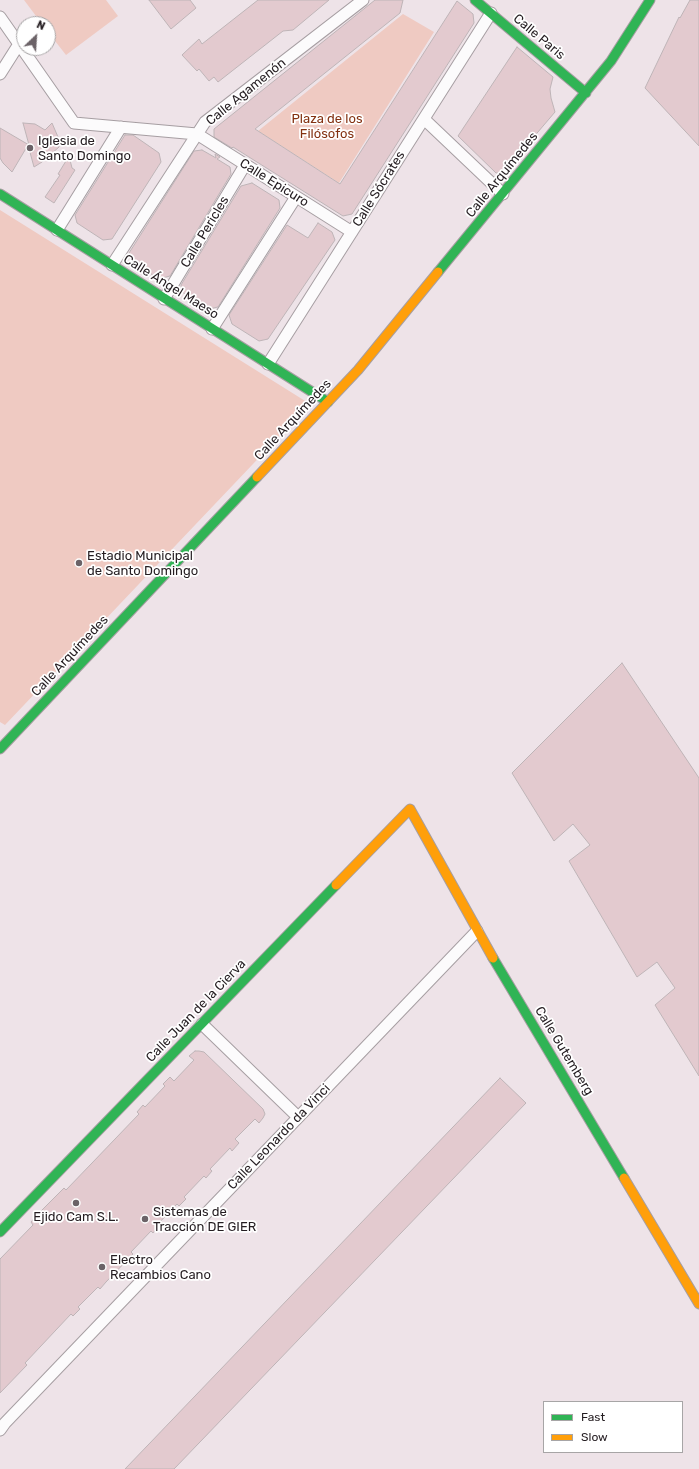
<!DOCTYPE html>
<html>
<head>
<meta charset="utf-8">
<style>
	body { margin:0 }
	#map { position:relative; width:699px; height:1469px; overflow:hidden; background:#eee3e8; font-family:Rubik,sans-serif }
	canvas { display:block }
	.legend { position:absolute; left:543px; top:1401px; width:140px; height:52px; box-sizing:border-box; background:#fff; border:1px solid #a7a5a6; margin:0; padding:5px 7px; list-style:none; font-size:12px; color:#241d21 }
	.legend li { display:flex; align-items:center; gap:8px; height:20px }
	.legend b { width:20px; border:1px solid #a7a5a6 }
	.north { position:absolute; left:16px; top:16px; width:40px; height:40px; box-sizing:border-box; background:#fff; border:1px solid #a7a5a6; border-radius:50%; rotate:25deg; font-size:11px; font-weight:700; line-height:16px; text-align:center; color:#241d21 }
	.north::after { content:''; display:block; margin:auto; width:14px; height:18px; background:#6b6267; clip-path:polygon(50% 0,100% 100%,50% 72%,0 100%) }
</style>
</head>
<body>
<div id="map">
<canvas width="699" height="1469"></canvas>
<ul class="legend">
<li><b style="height:5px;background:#30b455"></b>Fast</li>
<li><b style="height:5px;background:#ff9f0a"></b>Slow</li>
</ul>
<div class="north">N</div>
</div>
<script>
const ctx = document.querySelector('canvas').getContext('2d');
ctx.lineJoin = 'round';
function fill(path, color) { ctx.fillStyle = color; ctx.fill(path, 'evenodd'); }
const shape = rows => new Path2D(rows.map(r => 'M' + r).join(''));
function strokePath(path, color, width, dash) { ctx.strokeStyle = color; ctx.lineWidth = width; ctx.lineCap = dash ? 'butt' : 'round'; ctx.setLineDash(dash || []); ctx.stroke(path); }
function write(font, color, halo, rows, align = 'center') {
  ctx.font = font + ' Rubik,sans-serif'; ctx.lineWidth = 3.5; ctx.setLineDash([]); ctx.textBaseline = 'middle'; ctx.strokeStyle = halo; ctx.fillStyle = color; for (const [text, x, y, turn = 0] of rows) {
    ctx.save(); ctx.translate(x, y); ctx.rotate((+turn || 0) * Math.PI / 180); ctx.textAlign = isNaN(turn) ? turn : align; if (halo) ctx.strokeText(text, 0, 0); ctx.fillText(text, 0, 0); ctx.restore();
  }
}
fill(shape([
	[24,0,106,0,118,16,66,55,48,32,48,24,42,24],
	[403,14,434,32,339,183,258,131],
	[0,210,310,404,5,725,0,722]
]), '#efcac2');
const building = shape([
	[149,0,190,0,196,8,171,29,149,0],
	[258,0,329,0,293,30,283,31,218,82,214,77,209,81,199,69,197,71,182,55,199,39,202,44,258,0],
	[375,0,403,0,400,13,255,129,340,184,457,1,473,14,474,23,352,214,343,216,233,147,232,148,214,137,214,129,375,0],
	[690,0,699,0,699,146,645,88,679,17,680,18,690,0],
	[517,47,553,77,550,89,551,98,555,112,503,173,496,173,458,136,517,47],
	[23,123,35,124,45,130,52,123,58,137,59,147,42,162,34,167,28,145,12,172,3,163,0,158,0,128,29,145,23,123],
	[125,135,133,135,159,153,161,162,112,239,103,240,77,223,75,215,125,135],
	[202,150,216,158,215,154,220,157,217,159,230,167,231,174,170,276,159,279,131,261,129,253,194,151,202,150],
	[69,156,72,168,75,170,54,203,45,197,60,175,58,174,69,156],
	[252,183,279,200,280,208,218,307,209,309,182,292,181,285,241,186,252,183],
	[318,223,332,232,335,240,268,339,259,341,232,324,229,315,287,225,308,238,318,223],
	[622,663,699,778,699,1076,655,1005,675,988,657,962,637,977,569,861,590,845,573,824,554,841,512,773,622,663],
	[195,1051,199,1051,204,1052,263,1109,265,1114,263,1118,259,1123,255,1119,235,1139,239,1143,232,1151,230,1148,210,1169,212,1171,206,1178,204,1176,184,1197,186,1199,179,1206,177,1204,157,1225,159,1226,153,1233,151,1231,131,1252,133,1254,106,1282,100,1289,98,1287,78,1307,80,1309,73,1316,71,1314,25,1363,27,1365,0,1393,0,1259,33,1225,31,1222,37,1215,64,1188,66,1190,92,1163,139,1114,137,1112,143,1105,145,1107,165,1086,163,1084,170,1077,174,1081,194,1060,189,1056,195,1051],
	[500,1078,526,1103,426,1207,174,1469,125,1469,500,1078]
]);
fill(building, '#e3cacf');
strokePath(building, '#beb4b7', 1);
const street = shape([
	[0,17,74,123,197,134,352,232],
	[0,74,19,44],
	[424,119,503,194],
	[57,230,121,127],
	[112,265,205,122,363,0],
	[164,299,245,165],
	[212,329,296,197],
	[268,364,491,13],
	[202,1024,298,1117],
	[0,1430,5,1423,477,931]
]);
const fast = shape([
	[475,0,586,93],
	[0,194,328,402],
	[438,272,611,61,650,0],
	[0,749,257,477],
	[493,958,624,1178],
	[0,1232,336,885]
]);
const slow = shape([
	[257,477,358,370,438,272],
	[336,885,410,809,493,958],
	[624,1178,699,1304]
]);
strokePath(street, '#a69ea2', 13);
strokePath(fast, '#a69ea2', 11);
strokePath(slow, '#a69ea2', 11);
strokePath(street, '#fcfbfc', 11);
strokePath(fast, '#30b455', 9);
strokePath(slow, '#ff9f0a', 9);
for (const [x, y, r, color] of [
	[30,148,4,"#6b6267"],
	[79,563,4,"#6b6267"],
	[76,1203,4,"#6b6267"],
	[145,1219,4,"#6b6267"],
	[102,1267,4,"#6b6267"]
]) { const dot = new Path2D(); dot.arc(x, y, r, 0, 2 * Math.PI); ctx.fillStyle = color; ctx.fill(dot); strokePath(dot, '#fff', 1.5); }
write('13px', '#241d21', '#fff', [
	["Calle Paris",539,37,40],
	["Calle Agamenón",246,92,-39],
	["Calle Arquímedes",502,175,-51],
	["Calle Epicuro",274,183,32],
	["Calle Sócrates",379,189,-58],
	["Calle Pericles",205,232,-59],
	["Calle Ángel Maeso",171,287,32],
	["Calle Arquímedes",293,420,-47],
	["Calle Arquímedes",70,656,-47],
	["Calle Juan de la Cierva",196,1011,-46],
	["Calle Gutemberg",564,1051,59],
	["Calle Leonardo da Vinci",279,1137,-46]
]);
write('13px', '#833111', '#fff', [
	["Plaza de los",327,119],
	["Filósofos",327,134]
]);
write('13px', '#241d21', '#fff', [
	["Iglesia de",38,141],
	["Santo Domingo",38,156],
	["Estadio Municipal",87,556],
	["de Santo Domingo",87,571],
	["Sistemas de",153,1212],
	["Tracción DE GIER",153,1227],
	["Ejido Cam S.L.",76,1217,"center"],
	["Electro",110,1260],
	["Recambios Cano",110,1275]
], 'left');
</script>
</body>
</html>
